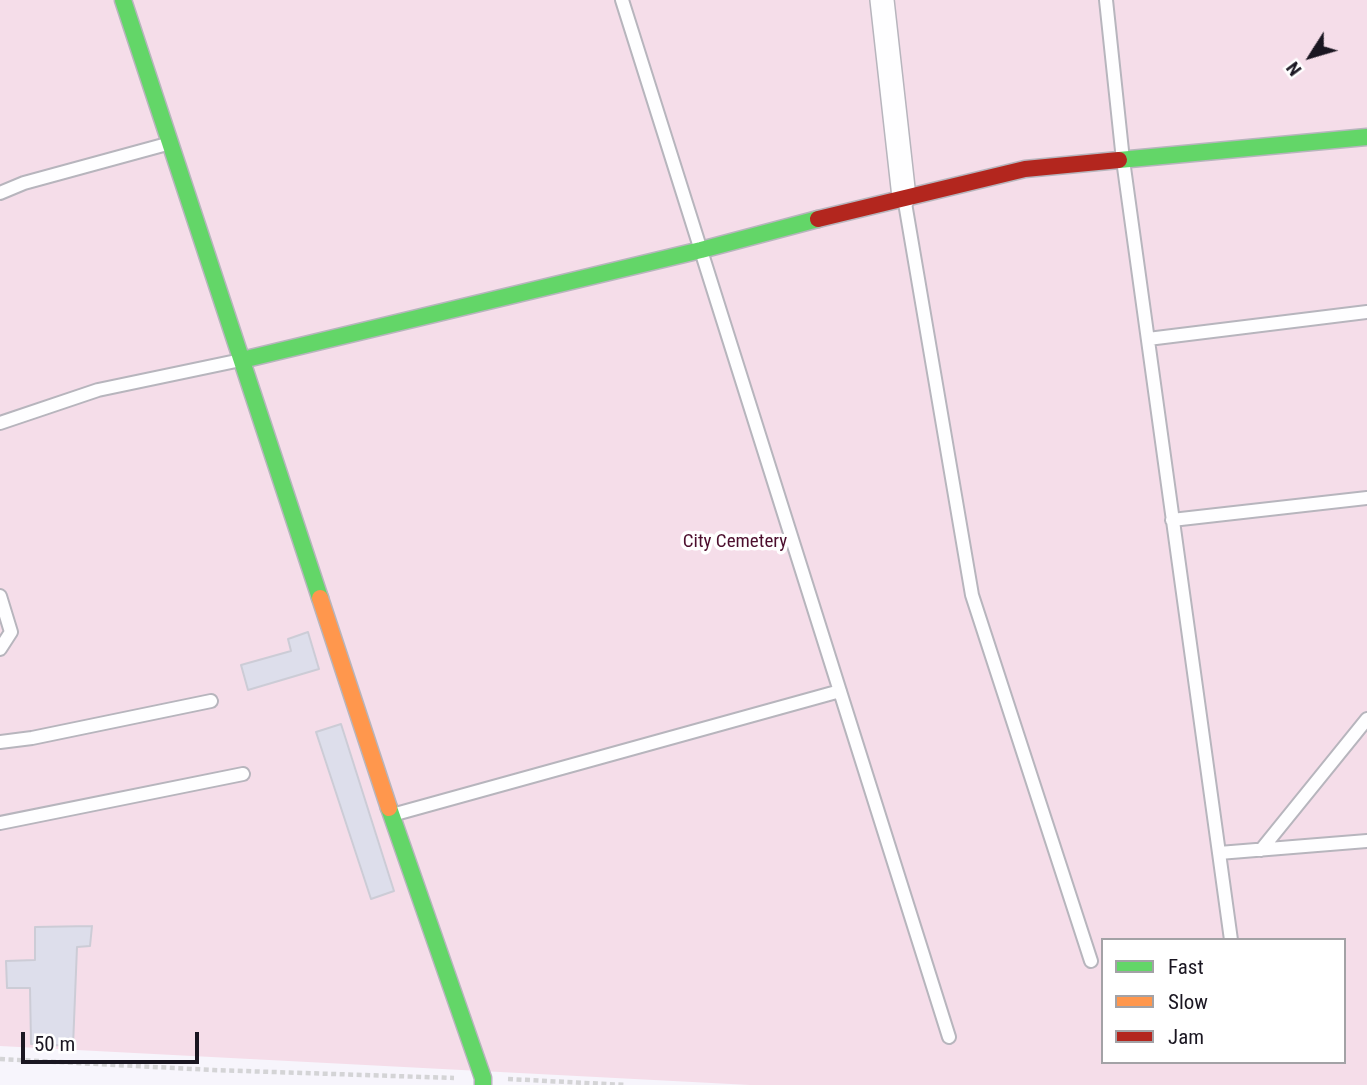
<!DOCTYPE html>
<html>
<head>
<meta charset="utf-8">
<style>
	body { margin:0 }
	#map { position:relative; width:1367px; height:1085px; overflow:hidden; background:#f7f5fc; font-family:"Roboto Condensed",sans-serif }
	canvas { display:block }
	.legend { position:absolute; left:1101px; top:938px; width:245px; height:126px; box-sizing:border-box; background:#fff; border:2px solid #a3a2a6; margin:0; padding:9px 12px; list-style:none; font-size:21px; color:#1a1621 }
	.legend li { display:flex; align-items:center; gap:14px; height:35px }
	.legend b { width:35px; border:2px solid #a3a2a6 }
	.north { position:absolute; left:1276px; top:21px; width:70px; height:70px; -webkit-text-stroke:5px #fff; paint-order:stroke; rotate:233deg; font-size:19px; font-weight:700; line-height:28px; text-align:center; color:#1a1621 }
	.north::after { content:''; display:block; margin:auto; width:24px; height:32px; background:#1a1621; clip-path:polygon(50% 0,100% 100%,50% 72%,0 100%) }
	.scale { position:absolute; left:21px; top:1032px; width:178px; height:32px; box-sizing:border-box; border:4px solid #1a1621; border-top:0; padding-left:9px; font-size:21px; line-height:24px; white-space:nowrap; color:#1a1621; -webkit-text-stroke:5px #fff; paint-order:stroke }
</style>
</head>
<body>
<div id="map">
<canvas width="1367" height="1085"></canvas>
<ul class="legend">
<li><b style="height:9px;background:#63d668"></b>Fast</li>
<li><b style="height:9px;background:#ff974d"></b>Slow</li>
<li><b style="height:9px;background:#b3261e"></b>Jam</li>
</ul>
<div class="north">N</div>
<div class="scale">50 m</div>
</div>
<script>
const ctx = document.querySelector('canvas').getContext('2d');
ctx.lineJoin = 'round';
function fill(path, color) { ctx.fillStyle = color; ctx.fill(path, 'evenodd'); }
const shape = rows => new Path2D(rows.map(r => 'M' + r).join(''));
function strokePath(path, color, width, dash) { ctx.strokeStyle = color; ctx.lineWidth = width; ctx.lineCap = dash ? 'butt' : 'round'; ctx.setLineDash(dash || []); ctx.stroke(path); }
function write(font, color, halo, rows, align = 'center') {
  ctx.font = font + ' "Roboto Condensed",sans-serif'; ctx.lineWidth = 7; ctx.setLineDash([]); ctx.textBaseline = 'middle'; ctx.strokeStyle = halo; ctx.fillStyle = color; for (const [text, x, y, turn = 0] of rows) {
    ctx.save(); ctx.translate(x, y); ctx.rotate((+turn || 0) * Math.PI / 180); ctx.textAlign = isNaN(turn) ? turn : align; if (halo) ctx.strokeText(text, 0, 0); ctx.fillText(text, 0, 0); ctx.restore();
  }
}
fill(shape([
	[0,0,1367,0,1367,1085,750,1085,0,1046],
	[1103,940,1344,940,1344,1062,1103,1062]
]), '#f5dde9');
const building = shape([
	[308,632,319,669,248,690,241,665,291,651,288,639,308,632],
	[341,724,394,891,371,899,316,732,341,724],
	[92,926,90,946,77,947,73,1046,31,1044,30,988,7,988,6,961,35,960,35,927,92,926]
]);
fill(building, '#dddeeb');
strokePath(building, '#ccccd6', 2);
const lane = shape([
	[622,0,949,1037],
	[1106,0,1123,160,1219,853,1367,841],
	[0,193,24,183,167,144],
	[904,197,972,595,1091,961],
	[1148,339,1367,312],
	[0,423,98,390,241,360],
	[1172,520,1367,498],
	[0,596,11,632,0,649],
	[0,742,32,738,211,701],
	[392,815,840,691],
	[0,823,243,774],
	[1261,850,1367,719],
	[1219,853,1231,940]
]);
const street = shape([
	[882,0,904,197]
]);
const fast = shape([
	[123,0,320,598],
	[1119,160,1367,137],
	[242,360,701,250,818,219],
	[389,808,483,1078,483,1085]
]);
const slow = shape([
	[320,598,389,808]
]);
const jam = shape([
	[818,219,1025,169,1119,160]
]);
strokePath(lane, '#b7b5bd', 16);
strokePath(street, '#b7b5bd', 26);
strokePath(fast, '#b7b5bd', 19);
strokePath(slow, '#b7b5bd', 19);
strokePath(jam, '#b7b5bd', 19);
strokePath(shape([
	[0,1059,213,1070,454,1078],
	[508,1079,626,1085]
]), '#d4d4d6', 4.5, [5, 3.5]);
strokePath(lane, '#fefeff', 12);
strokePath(street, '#fefeff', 23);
strokePath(fast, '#63d668', 16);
strokePath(slow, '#ff974d', 16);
strokePath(jam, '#b3261e', 16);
write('19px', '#4c0e2d', '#fff', [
	["City Cemetery",735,542]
]);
</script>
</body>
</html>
